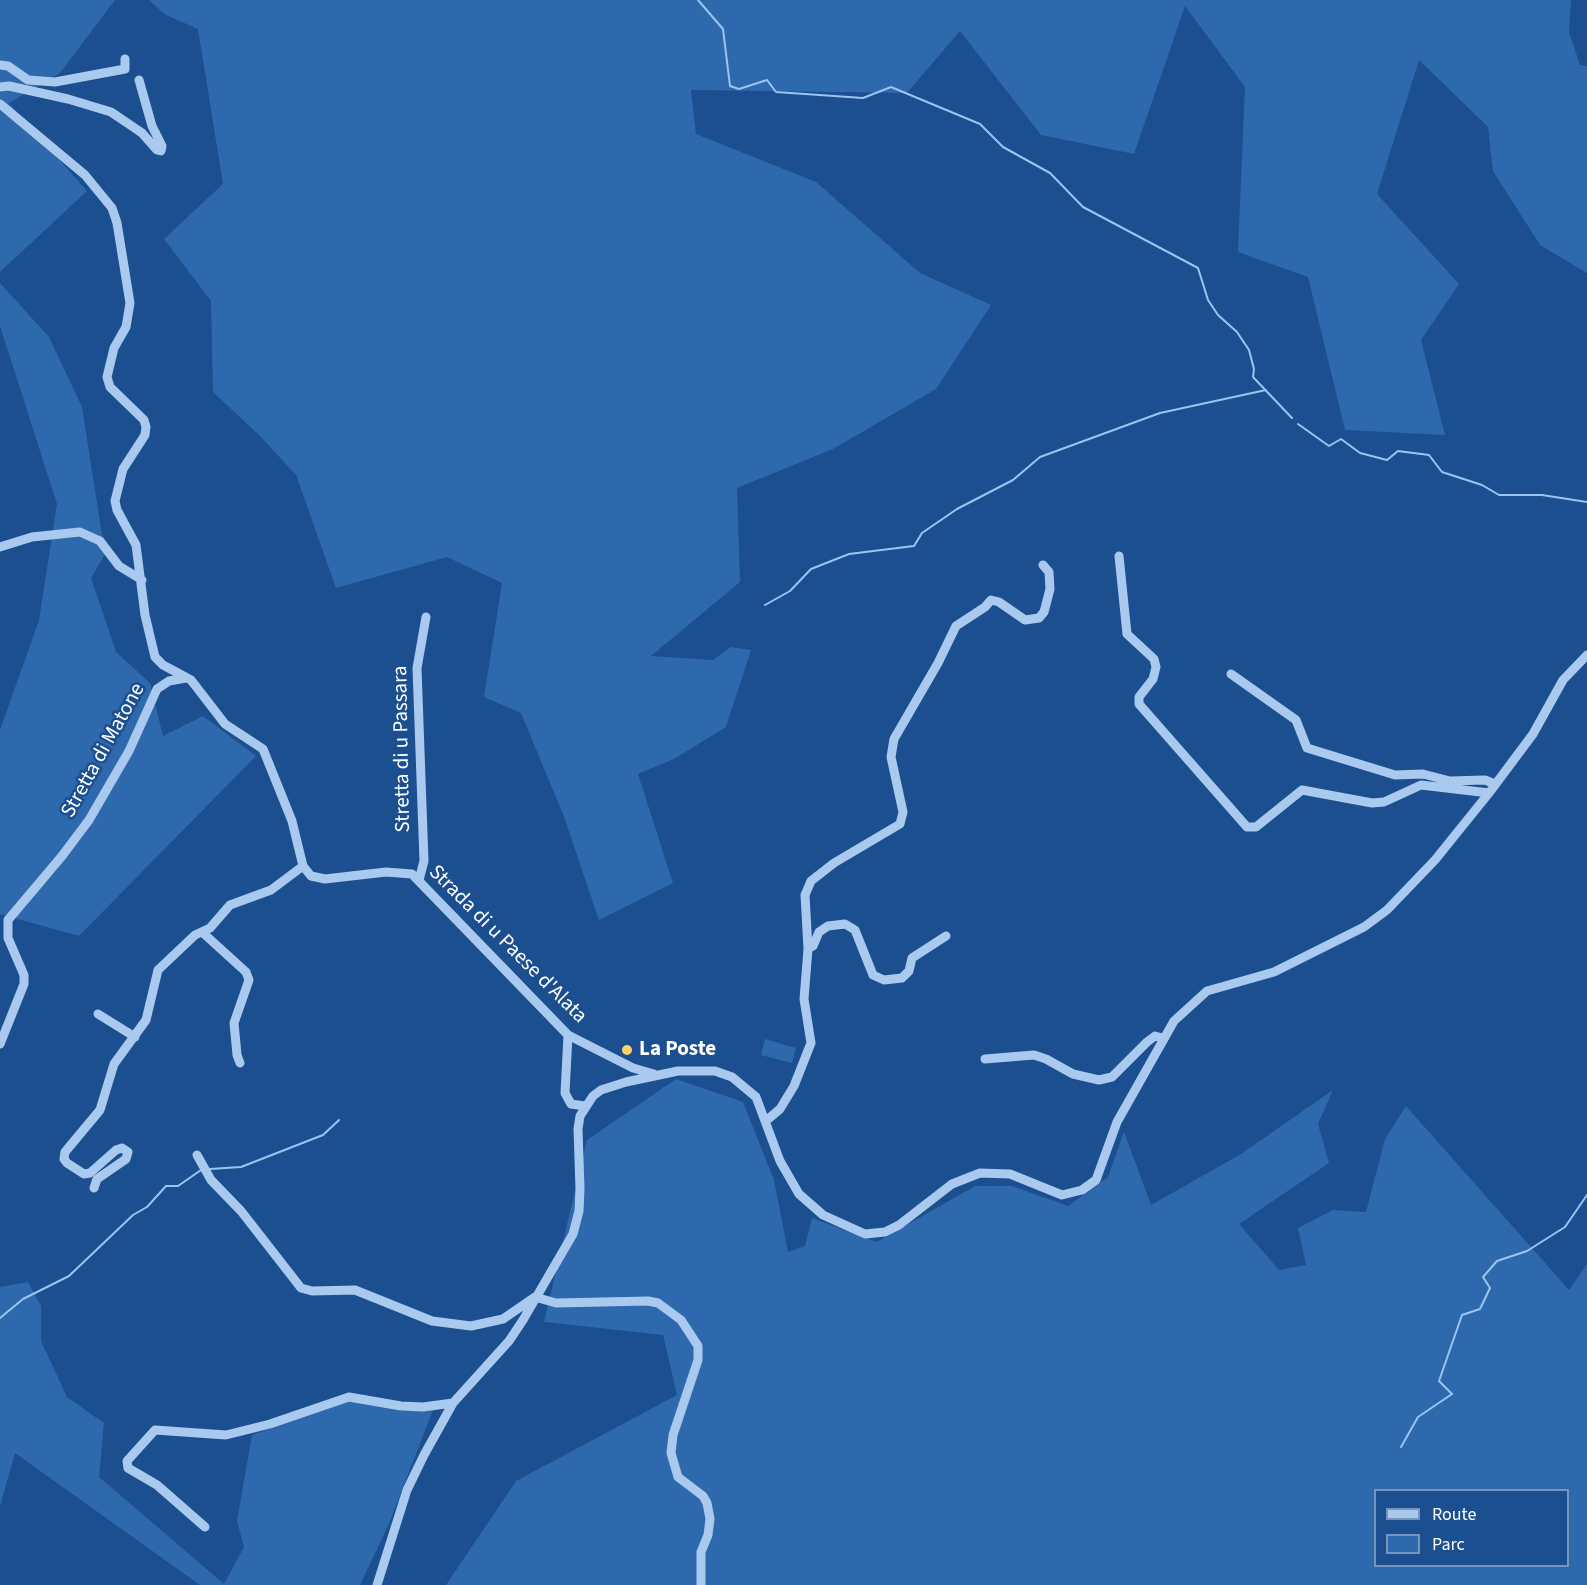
<!DOCTYPE html>
<html>
<head>
<meta charset="utf-8">
<style>
	body { margin:0 }
	#map { position:relative; width:1587px; height:1585px; overflow:hidden; background:#1b4f8f; font-family:"Source Sans 3",sans-serif }
	canvas { display:block }
	.legend { position:absolute; left:1374px; top:1489px; width:195px; height:78px; box-sizing:border-box; background:#1b4f8f; border:2px solid #7695bc; margin:0; padding:8px 10px; list-style:none; font-size:18px; color:#fff }
	.legend li { display:flex; align-items:center; gap:12px; height:30px }
	.legend b { width:30px; border:2px solid #7695bc }
</style>
</head>
<body>
<div id="map">
<canvas width="1587" height="1585"></canvas>
<ul class="legend">
<li><b style="height:8px;background:#a9c9ee"></b>Route</li>
<li><b style="height:16px;background:#2e69ad"></b>Parc</li>
</ul>
</div>
<script>
const ctx = document.querySelector('canvas').getContext('2d');
ctx.lineJoin = 'round';
function fill(path, color) { ctx.fillStyle = color; ctx.fill(path, 'evenodd'); }
const shape = rows => new Path2D(rows.map(r => 'M' + r).join(''));
function strokePath(path, color, width, dash) { ctx.strokeStyle = color; ctx.lineWidth = width; ctx.lineCap = dash ? 'butt' : 'round'; ctx.setLineDash(dash || []); ctx.stroke(path); }
function write(font, color, halo, rows, align = 'center') {
  ctx.font = font + ' "Source Sans 3",sans-serif'; ctx.lineWidth = 5; ctx.setLineDash([]); ctx.textBaseline = 'middle'; ctx.strokeStyle = halo; ctx.fillStyle = color; for (const [text, x, y, turn = 0] of rows) {
    ctx.save(); ctx.translate(x, y); ctx.rotate((+turn || 0) * Math.PI / 180); ctx.textAlign = isNaN(turn) ? turn : align; if (halo) ctx.strokeText(text, 0, 0); ctx.fillText(text, 0, 0); ctx.restore();
  }
}
fill(shape([
	[0,0,115,0,60,73,9,103,87,191,0,272],
	[149,0,1571,0,1569,32,1580,65,1587,66,1587,273,1540,245,1493,171,1488,127,1419,60,1377,194,1459,284,1421,340,1445,435,1345,430,1308,277,1238,252,1245,87,1185,6,1134,154,1041,135,960,31,907,93,691,90,696,134,816,182,920,273,991,305,936,389,833,449,737,488,740,582,651,656,713,660,731,647,751,650,726,727,674,759,638,774,673,883,599,920,563,814,521,713,484,697,502,583,447,557,336,588,296,475,259,435,213,392,211,301,164,239,223,184,198,29,166,15],
	[0,283,49,337,82,407,102,535,108,549,91,578,116,652,150,683,163,736,203,716,256,756,79,936,0,914,0,730,39,620,57,504,0,326],
	[765,1039,796,1048,792,1063,761,1055],
	[676,1079,743,1102,774,1180,788,1252,805,1246,812,1218,877,1242,975,1186,1012,1186,1068,1206,1108,1177,1124,1132,1151,1205,1241,1154,1333,1090,1318,1124,1329,1163,1239,1224,1279,1270,1306,1265,1298,1228,1333,1210,1366,1212,1385,1139,1406,1106,1569,1290,1587,1264,1587,1585,446,1585,516,1481,677,1395,663,1335,544,1322,587,1140],
	[1376,1490,1568,1490,1568,1566,1376,1566],
	[28,1282,41,1306,41,1341,67,1397,104,1423,99,1477,224,1584,244,1547,237,1521,252,1435,351,1401,404,1411,433,1410,388,1526,360,1585,200,1585,15,1453,0,1506,0,1287]
]), '#2e69ad');
strokePath(shape([
	[698,0,723,29,730,86,739,89,767,80,776,92,863,98,891,87,980,124,1003,147,1050,173,1083,207,1198,268,1208,300,1218,315,1237,332,1249,350,1254,369,1253,377,1292,418],
	[1298,424,1329,446,1341,439,1360,453,1387,460,1398,451,1429,455,1442,472,1482,485,1499,495,1542,495,1587,502],
	[765,605,790,591,811,569,849,554,914,546,922,533,957,509,1013,480,1040,457,1160,413,1266,390],
	[210,1169,241,1167,323,1135,339,1120],
	[0,1318,23,1299,69,1276,133,1215,147,1207,166,1186,178,1186,201,1170],
	[1401,1447,1418,1417,1452,1394,1439,1381,1462,1315,1480,1309,1490,1288,1483,1277,1497,1261,1527,1251,1565,1227,1587,1195]
]), '#9cc4f0', 2);
strokePath(shape([
	[0,65,8,66,28,80,55,82,125,69,125,59],
	[0,87,9,86,68,99,111,112,142,133,157,150,161,151,162,146,152,126,139,80],
	[0,104,85,175,112,208,117,223,130,303,126,327,114,348,107,377,110,387,144,420,146,427,145,435,123,469,115,501,117,510,136,545,145,615,155,657,163,665,191,680,225,724,263,749,292,821,303,866,311,876,325,879,386,872,412,874,568,1035,633,1068,654,1074],
	[0,547,32,537,80,532,100,541,119,566,142,580],
	[1119,556,1127,634,1154,659,1156,667,1153,679,1139,697,1139,704,1247,827,1256,827,1302,790,1372,803,1384,802,1421,785,1489,793],
	[1231,674,1296,720,1307,748,1395,775,1423,774,1450,781,1485,780,1495,784],
	[419,880,424,861,417,668,426,617],
	[202,932,246,972,249,980,234,1023,237,1055,240,1063],
	[808,949,813,946,819,932,828,926,845,924,855,930,873,975,884,980,902,978,909,971,912,958,946,936],
	[98,1014,135,1037],
	[568,1035,565,1093,571,1104,585,1106],
	[0,1044,24,984,24,975,8,938,8,920,62,856,89,820,129,751,157,689,169,681,186,678],
	[985,1059,1034,1055,1046,1059,1073,1074,1099,1080,1112,1077,1147,1042,1155,1036,1162,1038],
	[767,1120,780,1109,794,1086,811,1043,804,999,808,949,805,895,811,881,834,863,900,824,903,812,891,757,894,739,938,663,956,626,985,607,991,600,999,602,1025,620,1039,618,1044,612,1050,589,1049,572,1043,565],
	[197,1155,211,1180,241,1211,301,1288,312,1291,355,1290,432,1321,471,1326,503,1319,535,1297,556,1303,648,1301,658,1303,681,1320,698,1346,698,1360,673,1435,671,1453,678,1477,703,1496,707,1503,710,1519,708,1535,701,1552,701,1585],
	[94,1188,97,1179,126,1159,128,1152,122,1148,116,1150,90,1173,84,1174,67,1163,64,1159,65,1152,100,1110,114,1064,146,1020,158,970,195,935,210,928,230,905,271,890,303,866],
	[205,1527,157,1485,128,1468,127,1461,155,1430,226,1435,270,1424,349,1397,401,1406,423,1407,453,1403],
	[377,1585,407,1490,424,1455,453,1403,509,1341,523,1320,573,1234,579,1211,580,1189,578,1129,580,1116,593,1096,601,1090,626,1082,678,1071,715,1071,732,1077,756,1097,780,1161,799,1194,823,1215,865,1234,885,1232,899,1225,952,1184,980,1173,1010,1174,1062,1195,1082,1190,1096,1180,1117,1122,1174,1021,1207,991,1274,972,1364,927,1387,910,1435,860,1489,793,1533,734,1563,680,1587,655]
]), '#a9c9ee', 9);
for (const [x, y, r, color] of [
	[627,1050,6,"#ffd166"]
]) { const dot = new Path2D(); dot.arc(x, y, r, 0, 2 * Math.PI); ctx.fillStyle = color; ctx.fill(dot); strokePath(dot, '#1b4f8f', 2); }
write('21px', '#fff', '#1b4f8f', [
	["Stretta di u Passara",403,749,-91],
	["Stretta di Matone",104,751,-61],
	["Strada di u Paese d'Alata",507,945,45]
]);
write('bold 21px', '#fff', '#1b4f8f', [
	["La Poste",639,1050]
], 'left');
</script>
</body>
</html>
